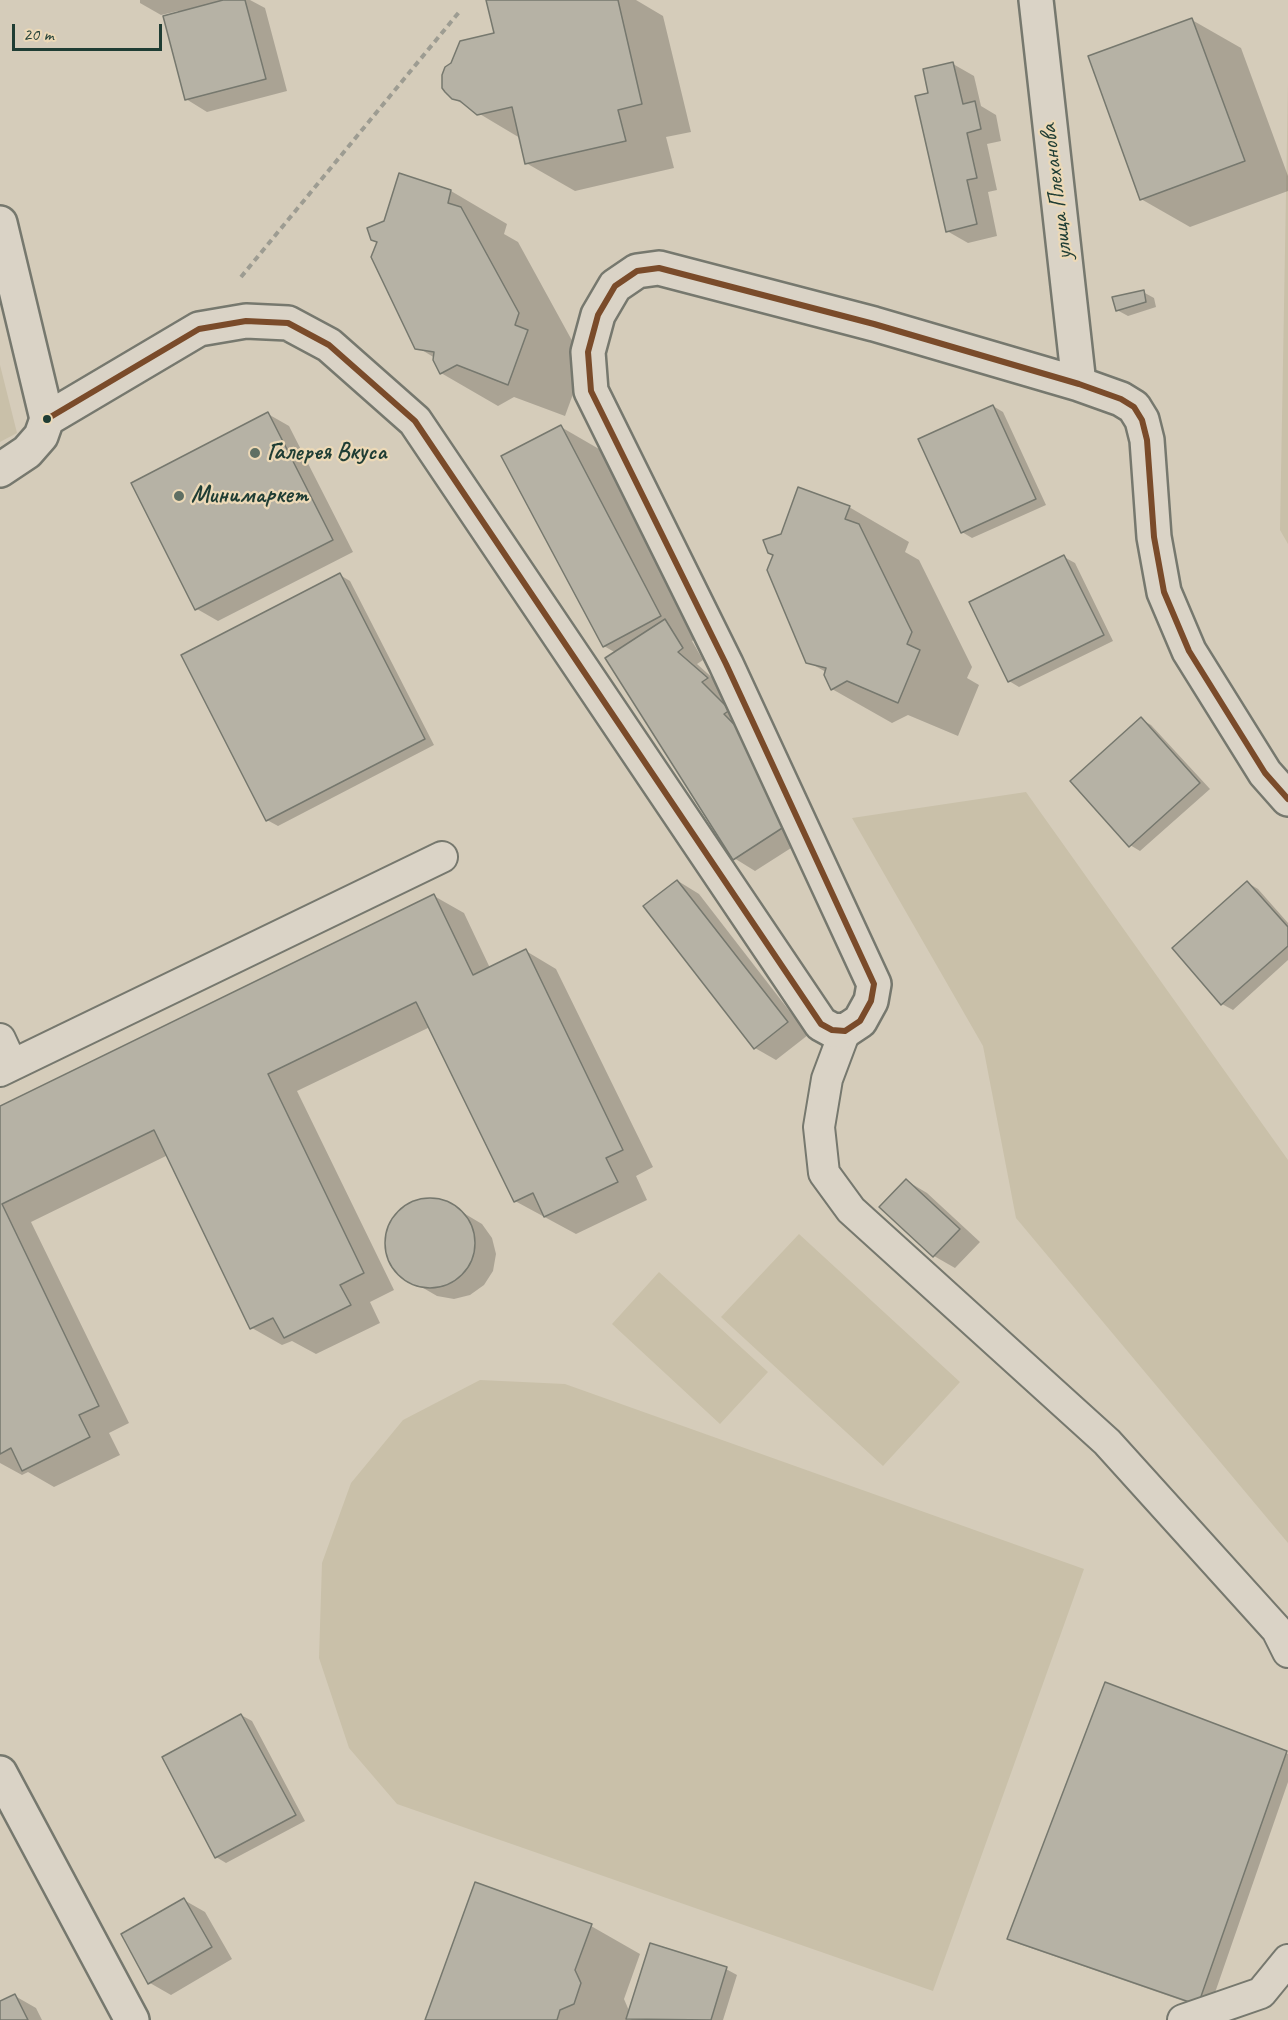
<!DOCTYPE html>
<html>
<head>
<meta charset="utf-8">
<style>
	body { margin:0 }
	#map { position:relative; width:1288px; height:2020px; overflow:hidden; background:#d5ccba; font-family:Caveat,sans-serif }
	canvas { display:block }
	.scale { position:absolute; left:12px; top:24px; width:150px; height:27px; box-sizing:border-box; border:3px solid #1f3d34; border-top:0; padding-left:8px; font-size:18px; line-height:21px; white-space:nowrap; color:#1f3d34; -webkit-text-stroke:4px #ecd9b7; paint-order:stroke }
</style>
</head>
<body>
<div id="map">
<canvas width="1288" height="2020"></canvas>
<div class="scale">20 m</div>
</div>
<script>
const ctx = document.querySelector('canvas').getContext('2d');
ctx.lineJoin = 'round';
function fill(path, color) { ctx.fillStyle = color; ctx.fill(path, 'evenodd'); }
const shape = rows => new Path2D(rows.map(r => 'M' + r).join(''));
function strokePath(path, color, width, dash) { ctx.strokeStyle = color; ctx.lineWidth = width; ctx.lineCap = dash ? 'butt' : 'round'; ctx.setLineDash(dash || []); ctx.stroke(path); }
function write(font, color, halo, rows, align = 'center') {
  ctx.font = font + ' Caveat,sans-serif'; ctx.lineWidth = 4.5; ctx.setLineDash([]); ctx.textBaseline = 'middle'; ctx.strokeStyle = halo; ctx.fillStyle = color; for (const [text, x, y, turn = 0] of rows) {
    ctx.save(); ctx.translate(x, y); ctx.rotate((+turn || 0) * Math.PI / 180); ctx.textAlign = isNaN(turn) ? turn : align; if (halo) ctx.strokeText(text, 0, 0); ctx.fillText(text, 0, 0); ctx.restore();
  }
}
fill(shape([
	[1288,82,1288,544,1280,530],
	[0,365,17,433,0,442],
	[1026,792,1288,1160,1288,1543,1016,1218,983,1046,852,818],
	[799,1234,960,1382,883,1466,721,1317],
	[659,1272,768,1372,720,1424,612,1324],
	[480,1380,565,1384,1084,1569,933,1991,397,1804,349,1748,319,1658,322,1563,351,1483,403,1420]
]), '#c9c0a9');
fill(shape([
	[140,0,250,0,265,8,287,91,207,112,186,99,178,11,161,15,140,3],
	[488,0,636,0,663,16,691,132,666,137,674,168,575,191,526,163,520,138,453,98,496,34],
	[1192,20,1241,48,1288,176,1288,191,1190,227,1141,199],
	[953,64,974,76,981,106,996,115,1001,141,987,144,997,190,988,192,997,236,968,243,947,231,930,94],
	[451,191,507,224,504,234,518,242,575,346,572,357,584,364,565,416,514,397,498,406,441,373,435,358,417,347,373,257],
	[1143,292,1154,298,1156,307,1128,316,1117,310],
	[993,406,1003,412,1046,505,972,538,962,532],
	[268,414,289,426,353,552,218,621,197,609,133,484],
	[561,427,599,449,698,638,692,641,703,660,697,664,727,691,722,695,749,723,813,834,755,871,734,858,616,653,604,646],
	[849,507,909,542,905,552,919,560,972,667,967,678,979,685,958,736,908,715,892,723,832,689,826,672,808,662,769,570],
	[1064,557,1075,563,1113,641,1019,687,1009,681],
	[340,575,350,581,434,745,278,826,267,820],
	[1141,719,1151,725,1210,789,1140,851,1130,845],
	[678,881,699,894,808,1035,776,1060,755,1048],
	[1248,883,1258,889,1288,923,1288,960,1233,1010,1222,1004],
	[434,896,464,913,490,968,526,951,556,969,653,1167,636,1176,647,1200,576,1234,515,1201,430,1027,297,1091,394,1290,370,1302,380,1323,316,1354,292,1341,282,1345,252,1328,168,1155,31,1222,129,1423,109,1433,120,1455,54,1487,28,1472,22,1475,0,1463,0,1108],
	[907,1181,927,1193,980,1242,955,1268,934,1256,881,1207],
	[429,1199,445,1202,482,1224,492,1238,496,1254,493,1271,484,1285,470,1295,454,1299,437,1296,401,1275,391,1261,387,1244,389,1227,399,1213,412,1203],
	[241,1715,252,1721,305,1821,226,1863,216,1857],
	[1286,1753,1288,1754,1288,1782,1209,2010,1019,1944,1009,1938],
	[184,1900,205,1912,232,1959,171,1995,150,1983],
	[591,1926,640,1954,624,1999,630,2013,726,1969,737,1975,723,2020,632,2020,628,2018,627,2020,426,2020],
	[15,1996,36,2008,42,2020,0,2020,0,2003]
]), '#0003');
const building = shape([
	[223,0,245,0,266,79,185,100,163,16,223,0],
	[486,0,618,0,642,104,618,110,626,141,525,164,512,107,477,115,460,101,452,99,445,92,442,88,442,75,445,67,451,63,460,41,494,33,486,0],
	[1192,18,1245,161,1140,200,1088,56,1192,18],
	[953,62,963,104,975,101,981,129,967,133,977,178,967,180,977,224,946,232,915,96,928,93,923,69,953,62],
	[399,173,451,190,448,203,461,207,519,313,515,325,528,330,508,385,457,365,440,374,433,360,434,352,415,349,371,257,377,242,371,240,367,228,384,221,399,173],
	[1144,290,1146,302,1116,311,1112,297,1144,290],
	[993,405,1036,499,961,533,918,439,993,405],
	[268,412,333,540,195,610,131,483,268,412],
	[561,425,661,616,603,647,501,456,561,425],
	[798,487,850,506,845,519,859,524,912,632,907,644,920,650,898,703,847,681,831,690,824,675,826,668,806,663,767,570,773,555,768,553,763,540,781,534,798,487],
	[1064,555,1104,635,1008,682,969,602,1064,555],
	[340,573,425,739,266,821,181,655,340,573],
	[665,619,683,648,678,652,708,678,702,682,730,710,724,714,754,745,793,821,733,860,605,658,665,619],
	[1141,717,1200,783,1129,847,1070,781,1141,717],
	[677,880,788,1022,754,1049,643,906,677,880],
	[1247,881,1288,927,1288,946,1221,1005,1172,948,1247,881],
	[434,894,473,975,526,949,623,1150,606,1158,618,1182,544,1217,533,1193,514,1202,416,1002,268,1074,364,1273,340,1285,351,1305,284,1338,273,1318,250,1329,154,1130,2,1204,99,1406,79,1415,90,1437,22,1471,11,1448,0,1454,0,1106,434,894],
	[906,1179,960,1229,933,1257,879,1207,906,1179],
	'385 1243a45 45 0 1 1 90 0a45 45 0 1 1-90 0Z',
	[1105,1682,1287,1751,1198,2005,1007,1939,1105,1682],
	[241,1714,296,1815,215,1858,162,1757,241,1714],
	[475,1882,592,1924,575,1970,581,1983,574,2004,560,2010,557,2020,425,2020,475,1882],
	[184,1898,212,1947,148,1984,121,1934,184,1898],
	[650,1943,727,1967,711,2020,626,2019,650,1943],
	[15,1994,28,2020,0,2020,0,2001,15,1994]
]);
fill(building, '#b6b2a5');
strokePath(building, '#76786e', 1.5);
const lane = shape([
	[845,1031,827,1079,819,1127,824,1173,851,1210,1107,1442,1277,1630,1288,1652],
	[0,1039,12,1065],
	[0,1071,442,857],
	[1183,2020,1261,1993,1288,1960]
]);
const street = shape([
	[1036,0,1079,384],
	[0,470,27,452,41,436,47,419,199,329,246,321,288,323,329,345,415,421,821,1024,832,1030,845,1031,860,1021,871,1001,874,984,726,664,591,391,588,352,598,315,615,286,637,271,659,268,874,324,1079,384,1121,399,1134,407,1142,420,1147,440,1154,537,1164,592,1189,651,1265,773,1288,799],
	[0,1773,132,2020]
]);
const secondary = shape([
	[0,223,47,419]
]);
strokePath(lane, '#76786e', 34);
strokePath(street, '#76786e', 38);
strokePath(secondary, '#76786e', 38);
strokePath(shape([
	[241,277,460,11]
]), '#9d9c92', 4, [6, 4.5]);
strokePath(lane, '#dad3c6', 30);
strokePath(street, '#dad3c6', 33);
strokePath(secondary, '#dad3c6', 33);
strokePath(shape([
	[47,419,199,329,246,321,288,323,329,345,415,421,821,1024,832,1030,845,1031,860,1021,871,1001,874,984,726,664,591,391,588,352,598,315,615,286,637,271,659,268,874,324,1079,384,1121,399,1134,407,1142,420,1147,440,1154,537,1164,592,1189,651,1265,773,1288,799]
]), '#7a4b2a', 6);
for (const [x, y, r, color] of [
	[47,419,5,"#1f3d34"],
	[255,453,6,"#5f6f63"],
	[179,496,6,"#5f6f63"]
]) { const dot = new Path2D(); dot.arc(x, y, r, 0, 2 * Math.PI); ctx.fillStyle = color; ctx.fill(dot); strokePath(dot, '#ecd9b7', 2); }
write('24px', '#1f3d34', '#ecd9b7', [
	["улица Плеханова",1057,192,-97]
]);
write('bold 24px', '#1f3d34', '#ecd9b7', [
	["Галерея Вкуса",267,453],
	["Минимаркет",191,496]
], 'left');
</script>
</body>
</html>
